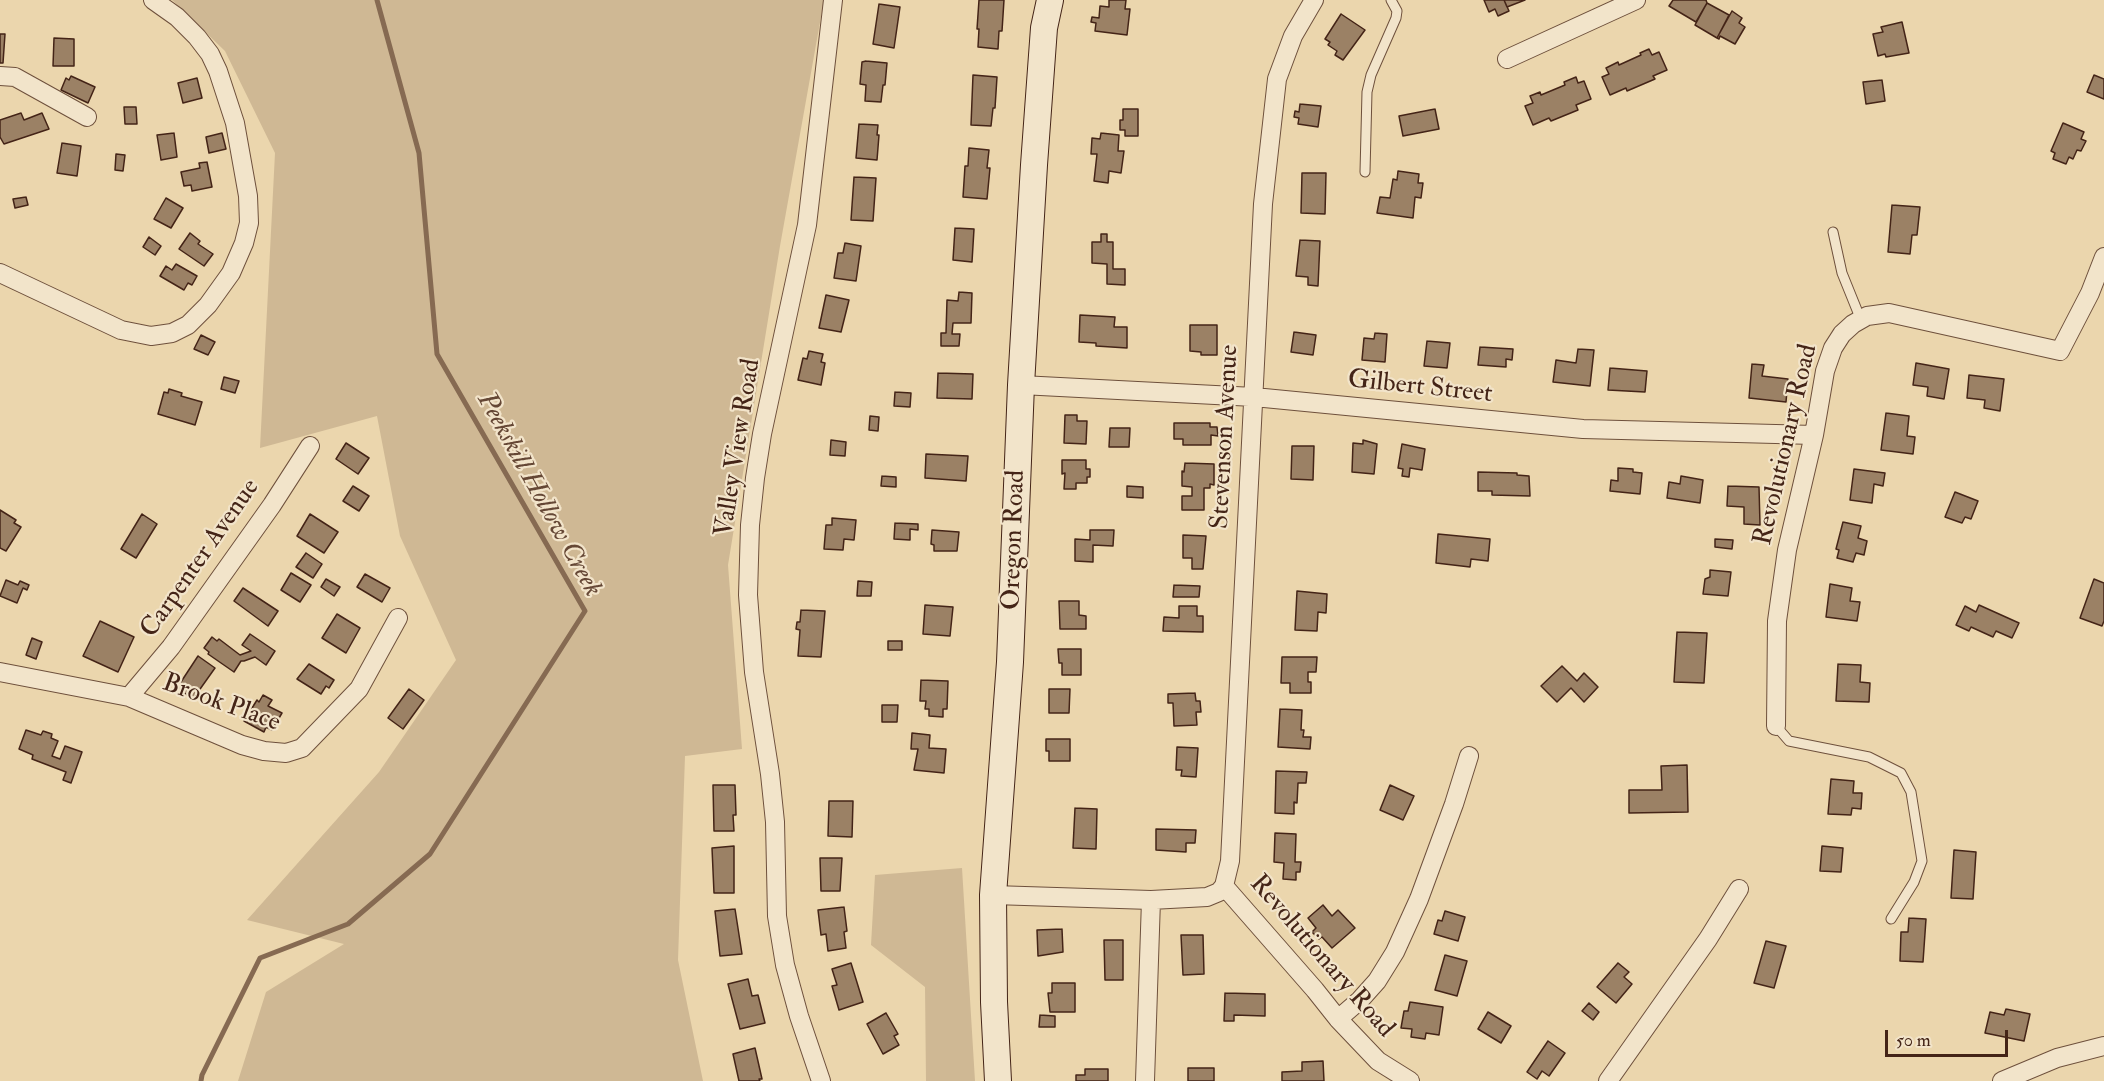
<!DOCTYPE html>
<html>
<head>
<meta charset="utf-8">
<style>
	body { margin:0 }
	#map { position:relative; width:2104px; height:1081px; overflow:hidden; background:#ebd6ad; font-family:"IM FELL Double Pica",serif }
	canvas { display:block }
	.scale { position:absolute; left:1885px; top:1030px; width:123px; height:27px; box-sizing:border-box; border:3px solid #442417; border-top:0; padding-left:8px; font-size:18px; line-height:21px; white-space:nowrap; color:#442417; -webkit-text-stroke:4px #f2e4ca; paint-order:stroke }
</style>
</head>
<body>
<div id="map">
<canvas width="2104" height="1081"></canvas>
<div class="scale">50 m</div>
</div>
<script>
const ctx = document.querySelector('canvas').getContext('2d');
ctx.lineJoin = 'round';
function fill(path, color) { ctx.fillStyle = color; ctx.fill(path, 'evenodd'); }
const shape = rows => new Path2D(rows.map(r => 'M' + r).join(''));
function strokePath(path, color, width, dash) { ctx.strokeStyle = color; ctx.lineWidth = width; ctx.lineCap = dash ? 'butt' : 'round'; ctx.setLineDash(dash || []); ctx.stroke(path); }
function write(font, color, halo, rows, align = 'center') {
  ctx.font = font + ' "IM FELL Double Pica",serif'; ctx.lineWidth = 4.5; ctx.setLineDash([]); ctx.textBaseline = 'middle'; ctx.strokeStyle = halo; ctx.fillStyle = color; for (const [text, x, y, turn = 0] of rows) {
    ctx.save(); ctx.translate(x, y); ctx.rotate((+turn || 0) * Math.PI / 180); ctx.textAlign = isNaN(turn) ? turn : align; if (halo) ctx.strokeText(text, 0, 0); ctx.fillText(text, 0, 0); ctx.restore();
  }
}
fill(shape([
	[172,0,824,0,780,246,728,565,742,749,685,756,678,960,703,1081,238,1081,266,992,344,944,247,920,379,772,456,660,400,536,377,416,260,448,275,153,225,51],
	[962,868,975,1081,926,1081,925,987,871,945,875,875]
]), '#cfb894');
strokePath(shape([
	[201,1081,202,1075,260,958,348,924,430,854,585,611,437,354,419,153,377,0]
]), '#866a52', 5);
const building = shape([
	[979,0,1004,0,1002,31,999,31,998,49,978,47,979,29,977,29,979,0],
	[1109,0,1126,0,1125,9,1130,9,1127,35,1095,31,1096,23,1091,22,1092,17,1099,18,1100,6,1109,7,1109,0],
	[1484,0,1504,0,1509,11,1498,16,1495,9,1489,12,1484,0],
	[1504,0,1525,0,1507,7,1504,0],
	[1673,0,1706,0,1707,3,1696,22,1669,6,1673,0],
	[1707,3,1729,15,1717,38,1695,25,1707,3],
	[879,4,900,7,894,48,873,44,879,4],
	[1732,11,1742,18,1739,23,1745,27,1735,44,1720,36,1719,39,1717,38,1732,11],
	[1341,14,1365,30,1343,60,1335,55,1337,51,1328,45,1330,42,1325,39,1341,14],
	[1902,22,1909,53,1886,57,1885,54,1878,56,1873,34,1883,32,1881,27,1902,22],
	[0,34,5,34,3,63,0,63,0,34],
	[54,38,74,39,74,66,53,66,54,38],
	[1649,49,1652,55,1659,52,1667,70,1653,76,1655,79,1627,91,1626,88,1610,95,1602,77,1609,74,1606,68,1618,62,1619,65,1641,55,1640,53,1649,49],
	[866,61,887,63,885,85,883,85,881,102,865,101,866,85,860,84,862,62,866,61],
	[973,75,997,77,995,108,993,108,991,126,971,125,973,75],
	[2094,75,2104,79,2104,99,2087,92,2094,75],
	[71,76,95,87,88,103,61,90,66,78,69,80,71,76],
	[1576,77,1578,83,1584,81,1591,99,1576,105,1578,110,1551,121,1549,118,1533,125,1525,106,1533,103,1530,96,1540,92,1541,95,1565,85,1564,82,1576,77],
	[197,78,202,98,183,103,178,83,197,78],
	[1882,80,1885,101,1866,104,1863,82,1882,80],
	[1300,104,1321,106,1318,127,1298,124,1299,118,1294,117,1295,111,1299,112,1300,104],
	[124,107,136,107,137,124,125,124,124,107],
	[1123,109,1138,109,1138,136,1125,136,1125,130,1120,130,1120,120,1123,120,1123,109],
	[1435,109,1439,129,1403,136,1399,116,1435,109],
	[21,113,24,120,42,113,49,129,4,144,0,137,0,120,21,113],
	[2063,123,2084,132,2081,139,2086,141,2081,151,2077,150,2073,159,2069,157,2066,164,2053,159,2055,153,2051,151,2063,123],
	[859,124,878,125,877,135,879,135,877,160,856,158,859,124],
	[174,133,177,157,161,160,157,135,174,133],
	[222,133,226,149,209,153,206,137,222,133],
	[1101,133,1119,135,1118,151,1124,151,1121,173,1109,171,1108,183,1094,181,1097,154,1091,154,1092,138,1100,139,1101,133],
	[62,143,81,146,77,176,57,173,62,143],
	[969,148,989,150,987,168,990,168,987,199,963,197,965,166,968,166,969,148],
	[116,154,125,155,123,171,115,170,116,154],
	[207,162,212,187,192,191,191,185,184,186,181,172,200,168,199,163,207,162],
	[1398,171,1419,174,1418,183,1423,183,1421,198,1415,197,1413,218,1377,213,1380,197,1390,198,1393,179,1397,180,1398,171],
	[1302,173,1326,173,1325,214,1301,213,1302,173],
	[854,177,876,178,873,221,851,220,854,177],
	[26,197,28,205,15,208,13,199,26,197],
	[166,198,183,208,171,228,154,219,166,198],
	[1892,205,1920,207,1917,235,1912,235,1910,254,1888,252,1892,205],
	[955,228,974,229,972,262,953,260,955,228],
	[190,233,200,241,198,244,213,254,204,266,179,249,190,233],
	[1101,234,1107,234,1107,242,1113,242,1113,269,1125,269,1125,285,1107,284,1107,264,1092,263,1092,242,1101,242,1101,234],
	[149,237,161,246,155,255,143,247,149,237],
	[1300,240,1320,241,1318,286,1308,285,1308,277,1296,276,1300,240],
	[845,243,861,246,856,281,834,278,838,253,843,253,845,243],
	[176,264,197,276,192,285,188,283,184,290,160,276,166,266,172,270,176,264],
	[959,292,972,293,971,323,953,323,952,334,960,334,959,346,941,346,941,333,946,333,947,300,958,301,959,292],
	[826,295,849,300,841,332,819,328,826,295],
	[1080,315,1115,317,1114,327,1127,327,1127,348,1096,346,1096,343,1079,342,1080,315],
	[1190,325,1217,325,1217,355,1201,355,1201,352,1190,351,1190,325],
	[1294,332,1316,335,1313,355,1291,352,1294,332],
	[1375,333,1387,334,1385,362,1362,360,1364,338,1374,339,1375,333],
	[201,335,215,342,208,355,194,349,201,335],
	[1427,341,1450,343,1447,368,1424,366,1427,341],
	[1480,347,1513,349,1512,360,1506,359,1506,367,1478,365,1480,347],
	[1578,349,1594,350,1590,386,1553,382,1556,360,1576,363,1578,349],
	[809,351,823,354,821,362,825,363,821,385,798,380,803,358,807,359,809,351],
	[1916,363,1949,369,1944,399,1927,396,1928,387,1913,385,1916,363],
	[1752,364,1764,365,1762,376,1788,379,1786,402,1749,398,1752,364],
	[1610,368,1647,371,1645,392,1608,390,1610,368],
	[938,373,973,374,972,399,937,398,938,373],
	[1969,375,2004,379,2000,411,1984,408,1985,400,1967,398,1969,375],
	[224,377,239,381,235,393,221,389,224,377],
	[169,389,182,393,181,396,202,402,195,425,158,414,164,392,168,393,169,389],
	[895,392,911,393,910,407,894,406,895,392],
	[1886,413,1909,416,1907,436,1915,437,1913,454,1881,450,1886,413],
	[1065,415,1077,415,1077,421,1087,421,1086,444,1064,443,1065,415],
	[870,416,879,417,878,431,869,430,870,416],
	[1174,423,1210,423,1210,427,1217,427,1218,436,1211,435,1211,445,1183,445,1183,439,1174,439,1174,423],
	[1110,428,1130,428,1129,447,1109,447,1110,428],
	[831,440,846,442,845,456,830,455,831,440],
	[1363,440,1377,444,1374,474,1352,472,1353,443,1363,444,1363,440],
	[346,443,369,458,358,474,336,459,346,443],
	[1402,444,1425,449,1422,470,1410,468,1409,477,1402,476,1403,469,1398,468,1402,444],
	[1292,446,1314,446,1313,480,1291,479,1292,446],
	[926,454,968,456,966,481,925,478,926,454],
	[1062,460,1086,460,1086,469,1090,469,1090,477,1087,477,1087,483,1076,483,1076,489,1064,489,1065,473,1062,474,1062,460],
	[1185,463,1214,464,1214,485,1210,484,1210,488,1204,488,1204,510,1182,510,1182,496,1192,496,1192,487,1182,486,1182,471,1184,472,1185,463],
	[1618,468,1633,469,1633,472,1642,473,1640,494,1610,491,1611,480,1618,481,1618,468],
	[1854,469,1885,473,1883,486,1874,484,1872,503,1850,500,1854,469],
	[1478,472,1517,473,1517,475,1529,476,1530,496,1492,495,1492,491,1478,491,1478,472],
	[882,476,896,477,896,487,881,486,882,476],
	[1681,476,1703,480,1700,503,1667,498,1669,482,1680,484,1681,476],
	[353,486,369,496,359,511,343,501,353,486],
	[1127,486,1143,487,1143,498,1127,497,1127,486],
	[1728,486,1759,487,1760,525,1744,524,1744,507,1727,506,1728,486],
	[1955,492,1978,501,1971,519,1965,517,1962,523,1945,517,1955,492],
	[0,510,16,520,14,523,21,527,6,551,0,548,0,510],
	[142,514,157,524,136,558,121,549,142,514],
	[310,514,338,532,324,553,297,536,310,514],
	[832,518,856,520,854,540,844,539,843,550,824,549,826,525,832,525,832,518],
	[1843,522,1861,526,1858,538,1867,541,1864,555,1856,553,1853,562,1837,558,1839,550,1836,549,1843,522],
	[895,523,918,524,918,530,910,529,910,540,894,539,895,523],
	[932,530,959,532,957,551,934,551,934,545,931,544,932,530],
	[1090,530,1114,530,1113,546,1093,545,1093,562,1075,561,1075,539,1090,540,1090,530],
	[1438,534,1490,539,1488,561,1471,559,1470,567,1436,563,1438,534],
	[1183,535,1206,536,1203,569,1192,569,1192,558,1183,558,1183,535],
	[1715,539,1733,540,1732,549,1715,547,1715,539],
	[306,553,322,564,313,578,296,567,306,553],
	[1710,570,1731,572,1728,596,1703,594,1705,579,1710,577,1710,570],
	[291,573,311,585,300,602,281,590,291,573],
	[365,574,390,588,382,602,357,587,365,574],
	[326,579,340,587,334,596,321,587,326,579],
	[2094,579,2104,583,2104,621,2102,626,2080,618,2094,579],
	[6,580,18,585,20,581,29,585,27,590,23,588,17,603,0,596,6,580],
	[858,581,872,582,871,596,857,596,858,581],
	[1830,584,1852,588,1850,601,1860,602,1857,621,1826,617,1830,584],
	[1174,585,1200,586,1199,597,1173,597,1174,585],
	[243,588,278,611,268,626,234,601,243,588],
	[1297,591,1327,594,1326,613,1318,612,1317,631,1295,630,1297,591],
	[1059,601,1079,601,1079,615,1086,616,1086,629,1060,629,1059,601],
	[925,605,953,607,950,636,923,634,925,605],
	[1979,605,2019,623,2012,638,1996,631,1993,637,1971,627,1969,631,1956,625,1965,606,1976,612,1979,605],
	[1179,606,1197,606,1197,616,1203,616,1203,632,1163,631,1164,617,1179,618,1179,606],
	[801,610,825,611,821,657,798,656,800,630,796,629,797,622,800,622,801,610],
	[337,614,360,628,346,653,322,638,337,614],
	[100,621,134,637,118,672,83,656,100,621],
	[1677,632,1707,633,1704,683,1674,682,1677,632],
	[250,634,275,651,266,665,255,657,244,661,241,661,234,672,208,654,209,652,204,648,212,637,217,641,219,639,240,655,251,651,242,645,250,634],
	[32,638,42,642,36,659,26,655,32,638],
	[888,641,902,641,902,650,888,650,888,641],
	[1058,649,1081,649,1081,675,1062,675,1062,663,1059,663,1058,649],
	[198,656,215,668,193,699,177,688,198,656],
	[1282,657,1317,657,1316,672,1308,672,1308,682,1311,682,1311,693,1290,693,1290,683,1281,683,1282,657],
	[309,664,334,680,329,688,326,686,321,694,297,679,309,664],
	[1838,664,1861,665,1860,682,1870,683,1869,702,1836,701,1838,664],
	[1562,666,1577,681,1584,673,1598,687,1584,702,1571,688,1557,702,1541,686,1562,666],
	[921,680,948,681,947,709,943,709,943,717,929,716,929,709,925,709,926,701,920,701,921,680],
	[409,689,424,700,403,729,388,718,409,689],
	[1049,689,1070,689,1069,713,1049,713,1049,689],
	[1195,693,1196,701,1200,701,1201,712,1196,712,1197,725,1174,726,1173,703,1168,703,1168,694,1195,693],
	[263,695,272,700,268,706,282,713,272,730,266,727,264,732,244,721,257,700,259,702,263,695],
	[882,705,898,705,897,722,882,722,882,705],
	[1280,709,1302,710,1301,730,1304,730,1303,737,1311,737,1310,749,1278,747,1280,709],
	[26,730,41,735,43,731,52,734,51,738,58,741,52,756,60,759,65,746,82,752,71,783,63,780,66,772,32,759,33,755,19,749,26,730],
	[912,733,930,735,929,748,946,749,944,773,914,770,918,749,911,749,912,733],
	[1046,739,1070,739,1070,761,1049,761,1049,751,1046,751,1046,739],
	[1177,747,1198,748,1196,777,1181,776,1182,770,1176,770,1177,747],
	[1687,765,1688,812,1629,813,1629,790,1662,790,1661,766,1687,765],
	[1276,771,1307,772,1306,783,1298,783,1297,803,1294,802,1294,814,1275,813,1276,771],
	[1831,779,1854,781,1853,793,1862,793,1861,809,1852,808,1851,815,1828,814,1831,779],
	[713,785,735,785,736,815,733,815,734,831,714,831,713,785],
	[1390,785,1414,796,1403,820,1380,810,1390,785],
	[829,801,853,801,852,837,828,836,829,801],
	[1075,808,1097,809,1096,849,1073,848,1075,808],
	[1156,829,1196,830,1195,843,1186,843,1186,852,1156,850,1156,829],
	[1275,833,1296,834,1295,862,1301,862,1300,872,1296,872,1296,880,1283,879,1284,863,1274,862,1275,833],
	[734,846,734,893,714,893,712,848,734,846],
	[1822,846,1843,848,1841,872,1820,871,1822,846],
	[1954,850,1976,852,1973,899,1951,898,1954,850],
	[820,858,842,858,840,891,821,891,820,858],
	[1323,905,1332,916,1338,910,1355,928,1332,948,1322,937,1319,939,1312,932,1316,928,1308,918,1323,905],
	[844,907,847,931,844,932,846,948,828,951,826,934,821,935,818,910,844,907],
	[735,909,742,954,720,956,715,911,735,909],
	[1445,911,1465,917,1458,941,1434,934,1438,920,1442,921,1445,911],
	[1909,918,1926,919,1923,962,1900,961,1901,932,1908,932,1909,918],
	[1062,929,1063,952,1038,956,1037,930,1062,929],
	[1181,935,1203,935,1204,974,1183,975,1181,935],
	[1104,940,1123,940,1123,980,1105,980,1104,940],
	[1766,941,1786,946,1774,988,1754,983,1766,941],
	[1445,955,1467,961,1457,996,1435,990,1445,955],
	[851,963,863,1002,839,1010,832,986,837,985,832,969,851,963],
	[1618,963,1629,972,1624,977,1632,984,1616,1003,1597,987,1618,963],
	[748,979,752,996,758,995,765,1023,740,1029,728,984,748,979],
	[1052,983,1075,983,1075,1012,1050,1012,1048,993,1052,993,1052,983],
	[1225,993,1265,994,1265,1016,1234,1015,1234,1021,1224,1021,1225,993],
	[1410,1002,1443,1007,1439,1035,1426,1033,1425,1039,1411,1037,1412,1029,1401,1028,1404,1011,1408,1011,1410,1002],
	[1589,1003,1599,1012,1593,1020,1582,1011,1589,1003],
	[2006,1009,2030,1014,2024,1041,1985,1033,1990,1012,2004,1015,2006,1009],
	[1488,1012,1511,1026,1501,1043,1478,1029,1488,1012],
	[886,1013,898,1034,894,1036,899,1045,883,1054,867,1024,886,1013],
	[1040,1015,1055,1016,1055,1027,1039,1027,1040,1015],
	[1548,1041,1565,1053,1549,1076,1542,1071,1537,1079,1527,1072,1548,1041],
	[755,1048,762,1079,759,1079,760,1081,739,1081,733,1054,755,1048],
	[1323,1061,1324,1081,1282,1081,1282,1072,1302,1071,1302,1062,1323,1061],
	[1188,1068,1214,1068,1214,1081,1188,1081,1188,1068],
	[1085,1069,1108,1069,1108,1081,1076,1081,1076,1075,1085,1075,1085,1069]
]);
fill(building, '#9b8165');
strokePath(building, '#442417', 1.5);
const lane = shape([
	[1365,172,1367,92,1371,75,1396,18,1397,11,1391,0],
	[1833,232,1842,273,1861,320],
	[1776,726,1789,741,1869,757,1901,773,1911,792,1922,861,1914,882,1891,919]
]);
const street = shape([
	[1507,59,1636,0],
	[0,76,15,77,87,117],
	[0,273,121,330,151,336,172,333,188,325,208,305,231,273,244,243,249,223,248,196,235,123,218,71,210,54,197,37,177,17,153,0],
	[1021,385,1254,397,1583,429,1814,435],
	[0,672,129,697,242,745,264,751,286,753,302,748,359,689,398,618],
	[129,697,171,647,272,505,310,446],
	[1776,726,1777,621,1787,550,1814,435,1825,371,1833,348,1842,334,1853,324,1867,316,1889,313,2060,351,2090,293,2104,257],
	[1224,886,1230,861,1263,204,1277,79,1293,36,1314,0],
	[1224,886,1315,990,1338,1019,1378,1061,1410,1081],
	[993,895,1151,900,1207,897,1219,892,1224,886],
	[1338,1019,1360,1000,1377,981,1395,952,1419,899,1454,804,1469,756],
	[821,1081,799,1016,785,965,777,916,775,822,770,774,754,672,748,595,750,525,755,478,762,434,807,225,833,0],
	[1145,1081,1151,900],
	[1608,1081,1708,939,1739,889],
	[2002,1081,2057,1058,2104,1046]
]);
const secondary = shape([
	[998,1081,994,1002,993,895,1010,662,1021,385,1034,165,1044,28,1050,0]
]);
strokePath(lane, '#6e503c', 11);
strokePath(street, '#6e503c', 20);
strokePath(secondary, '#442417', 28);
strokePath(lane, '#f2e4ca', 9);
strokePath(street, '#f2e4ca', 18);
strokePath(secondary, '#f2e4ca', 26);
write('26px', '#442417', '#f2e4ca', [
	["Gilbert Street",1420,388,6],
	["Stevenson Avenue",1226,437,-87],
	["Revolutionary Road",1787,445,-77],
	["Valley View Road",739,448,-81],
	["Oregon Road",1015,540,-88],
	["Carpenter Avenue",201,559,-55],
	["Brook Place",221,704,20],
	["Revolutionary Road",1321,957,49]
]);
write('italic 27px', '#654735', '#f2e4ca', [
	["Peekskill Hollow Creek",538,495,61]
]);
</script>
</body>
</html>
